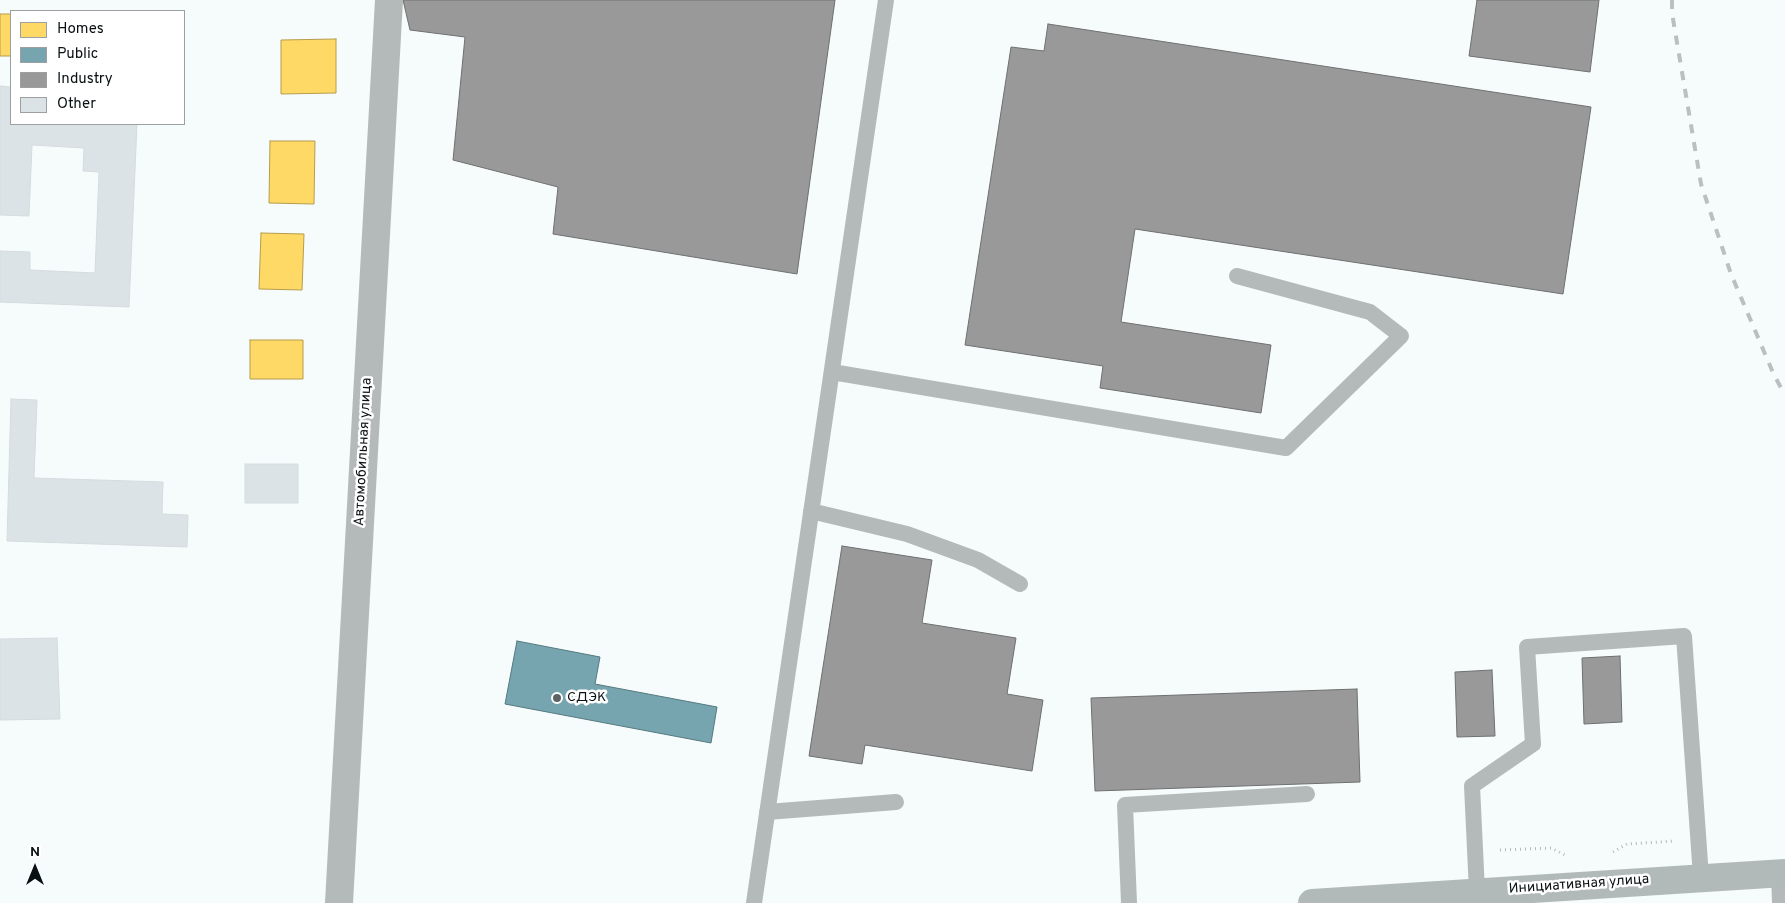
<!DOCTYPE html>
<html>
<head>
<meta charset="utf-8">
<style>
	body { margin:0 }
	#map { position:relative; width:1785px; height:903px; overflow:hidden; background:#f6fbfb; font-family:Overpass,sans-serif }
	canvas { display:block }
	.legend { position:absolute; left:10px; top:10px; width:175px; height:115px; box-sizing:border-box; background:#fff; border:1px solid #9da0a0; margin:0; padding:6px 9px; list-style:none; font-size:15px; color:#091112 }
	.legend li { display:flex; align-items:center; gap:10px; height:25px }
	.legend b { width:25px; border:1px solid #9da0a0 }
	.north { position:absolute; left:10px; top:843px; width:50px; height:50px; -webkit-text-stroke:4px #fff; paint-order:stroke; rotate:0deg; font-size:14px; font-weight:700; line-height:20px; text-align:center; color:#091112 }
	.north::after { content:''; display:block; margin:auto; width:18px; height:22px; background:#091112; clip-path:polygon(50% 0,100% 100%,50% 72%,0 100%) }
</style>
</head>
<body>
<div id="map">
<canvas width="1785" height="903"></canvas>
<ul class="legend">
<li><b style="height:14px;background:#ffd966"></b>Homes</li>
<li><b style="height:14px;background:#76a5af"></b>Public</li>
<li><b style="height:14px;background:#999"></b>Industry</li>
<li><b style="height:14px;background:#dce3e6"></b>Other</li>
</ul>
<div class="north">N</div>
</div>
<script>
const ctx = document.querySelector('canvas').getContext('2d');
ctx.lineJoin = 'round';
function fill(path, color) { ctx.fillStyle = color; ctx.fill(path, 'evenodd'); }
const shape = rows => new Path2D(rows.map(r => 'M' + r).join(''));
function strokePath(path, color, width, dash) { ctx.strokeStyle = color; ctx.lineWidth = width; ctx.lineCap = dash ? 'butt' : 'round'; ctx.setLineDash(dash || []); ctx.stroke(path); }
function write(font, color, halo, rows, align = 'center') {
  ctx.font = font + ' Overpass,sans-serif'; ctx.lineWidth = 5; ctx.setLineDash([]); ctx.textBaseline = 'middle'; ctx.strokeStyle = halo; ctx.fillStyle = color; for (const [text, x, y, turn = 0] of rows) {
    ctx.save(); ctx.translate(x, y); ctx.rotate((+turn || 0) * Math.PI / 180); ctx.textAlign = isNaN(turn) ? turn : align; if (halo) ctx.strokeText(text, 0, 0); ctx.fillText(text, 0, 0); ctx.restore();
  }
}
const homes = shape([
	[0,14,11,14,11,56,0,56,0,14],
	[336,39,336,93,281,94,281,40,336,39],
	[270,141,315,141,314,204,269,203,270,141],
	[261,233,304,234,302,290,259,289,261,233],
	[250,340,303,340,303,379,250,379,250,340]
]);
fill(homes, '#ffd966');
strokePath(homes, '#b59d4d', 1);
const public = shape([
	[517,641,600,657,595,684,717,707,711,743,505,704,517,641]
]);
fill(public, '#76a5af');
strokePath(public, '#557980', 1);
const industry = shape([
	[403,0,835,0,797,274,553,234,558,187,453,160,465,37,410,30,403,0],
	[1477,0,1599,0,1590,72,1469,56,1477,0],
	[1048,24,1591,107,1563,294,1135,229,1121,322,1271,345,1261,413,1100,388,1103,366,965,345,1011,47,1044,51,1048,24],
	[842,546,932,560,922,623,1016,638,1007,694,1043,700,1032,771,865,745,862,764,809,756,842,546],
	[1620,656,1622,722,1584,724,1582,658,1620,656],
	[1492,670,1495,736,1457,737,1455,672,1492,670],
	[1357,689,1360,782,1095,791,1091,698,1357,689]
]);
fill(industry, '#999');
strokePath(industry, '#6e7070', 1);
const building = shape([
	[0,86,11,87,11,124,137,124,129,307,0,302,0,251,30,252,30,270,95,273,99,172,83,171,84,148,32,145,29,216,0,215,0,86],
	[11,399,37,400,34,478,163,482,162,514,188,515,187,547,7,541,11,399],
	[245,464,298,464,298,503,245,503,245,464],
	[57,638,60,719,0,720,0,639,57,638]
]);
fill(building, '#dce3e6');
strokePath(building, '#d6dbde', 1);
strokePath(shape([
	[1500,850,1551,848,1567,856],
	[1613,852,1627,844,1675,841]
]), '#b5bab9', 3, [1, 4]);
strokePath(shape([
	[832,372,1286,448,1401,336,1370,312,1237,276],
	[811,511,907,534,978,560,1020,584],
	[767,812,896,802],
	[1779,873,1780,903],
	[1477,891,1472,786,1533,744,1527,647,1684,636,1701,877],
	[754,903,886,0],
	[1129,903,1125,805,1307,794]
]), '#b4bab9', 16);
strokePath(shape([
	[339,903,389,0]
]), '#b4bab9', 28);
strokePath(shape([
	[1312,903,1785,873]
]), '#b2bab9', 28);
strokePath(shape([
	[1672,0,1672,13,1701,184,1731,274,1774,375,1785,395]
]), '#babfbf', 4, [9, 9]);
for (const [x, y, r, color] of [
	[557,698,5,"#5c6364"]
]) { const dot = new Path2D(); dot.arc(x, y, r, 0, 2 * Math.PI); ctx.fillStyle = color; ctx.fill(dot); strokePath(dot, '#fff', 2); }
write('14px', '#091112', '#fff', [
	["Автомобильная улица",364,452,-87],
	["Инициативная улица",1579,885,-4]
]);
write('14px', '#091112', '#fff', [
	["СДЭК",567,698]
], 'left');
</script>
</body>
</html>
